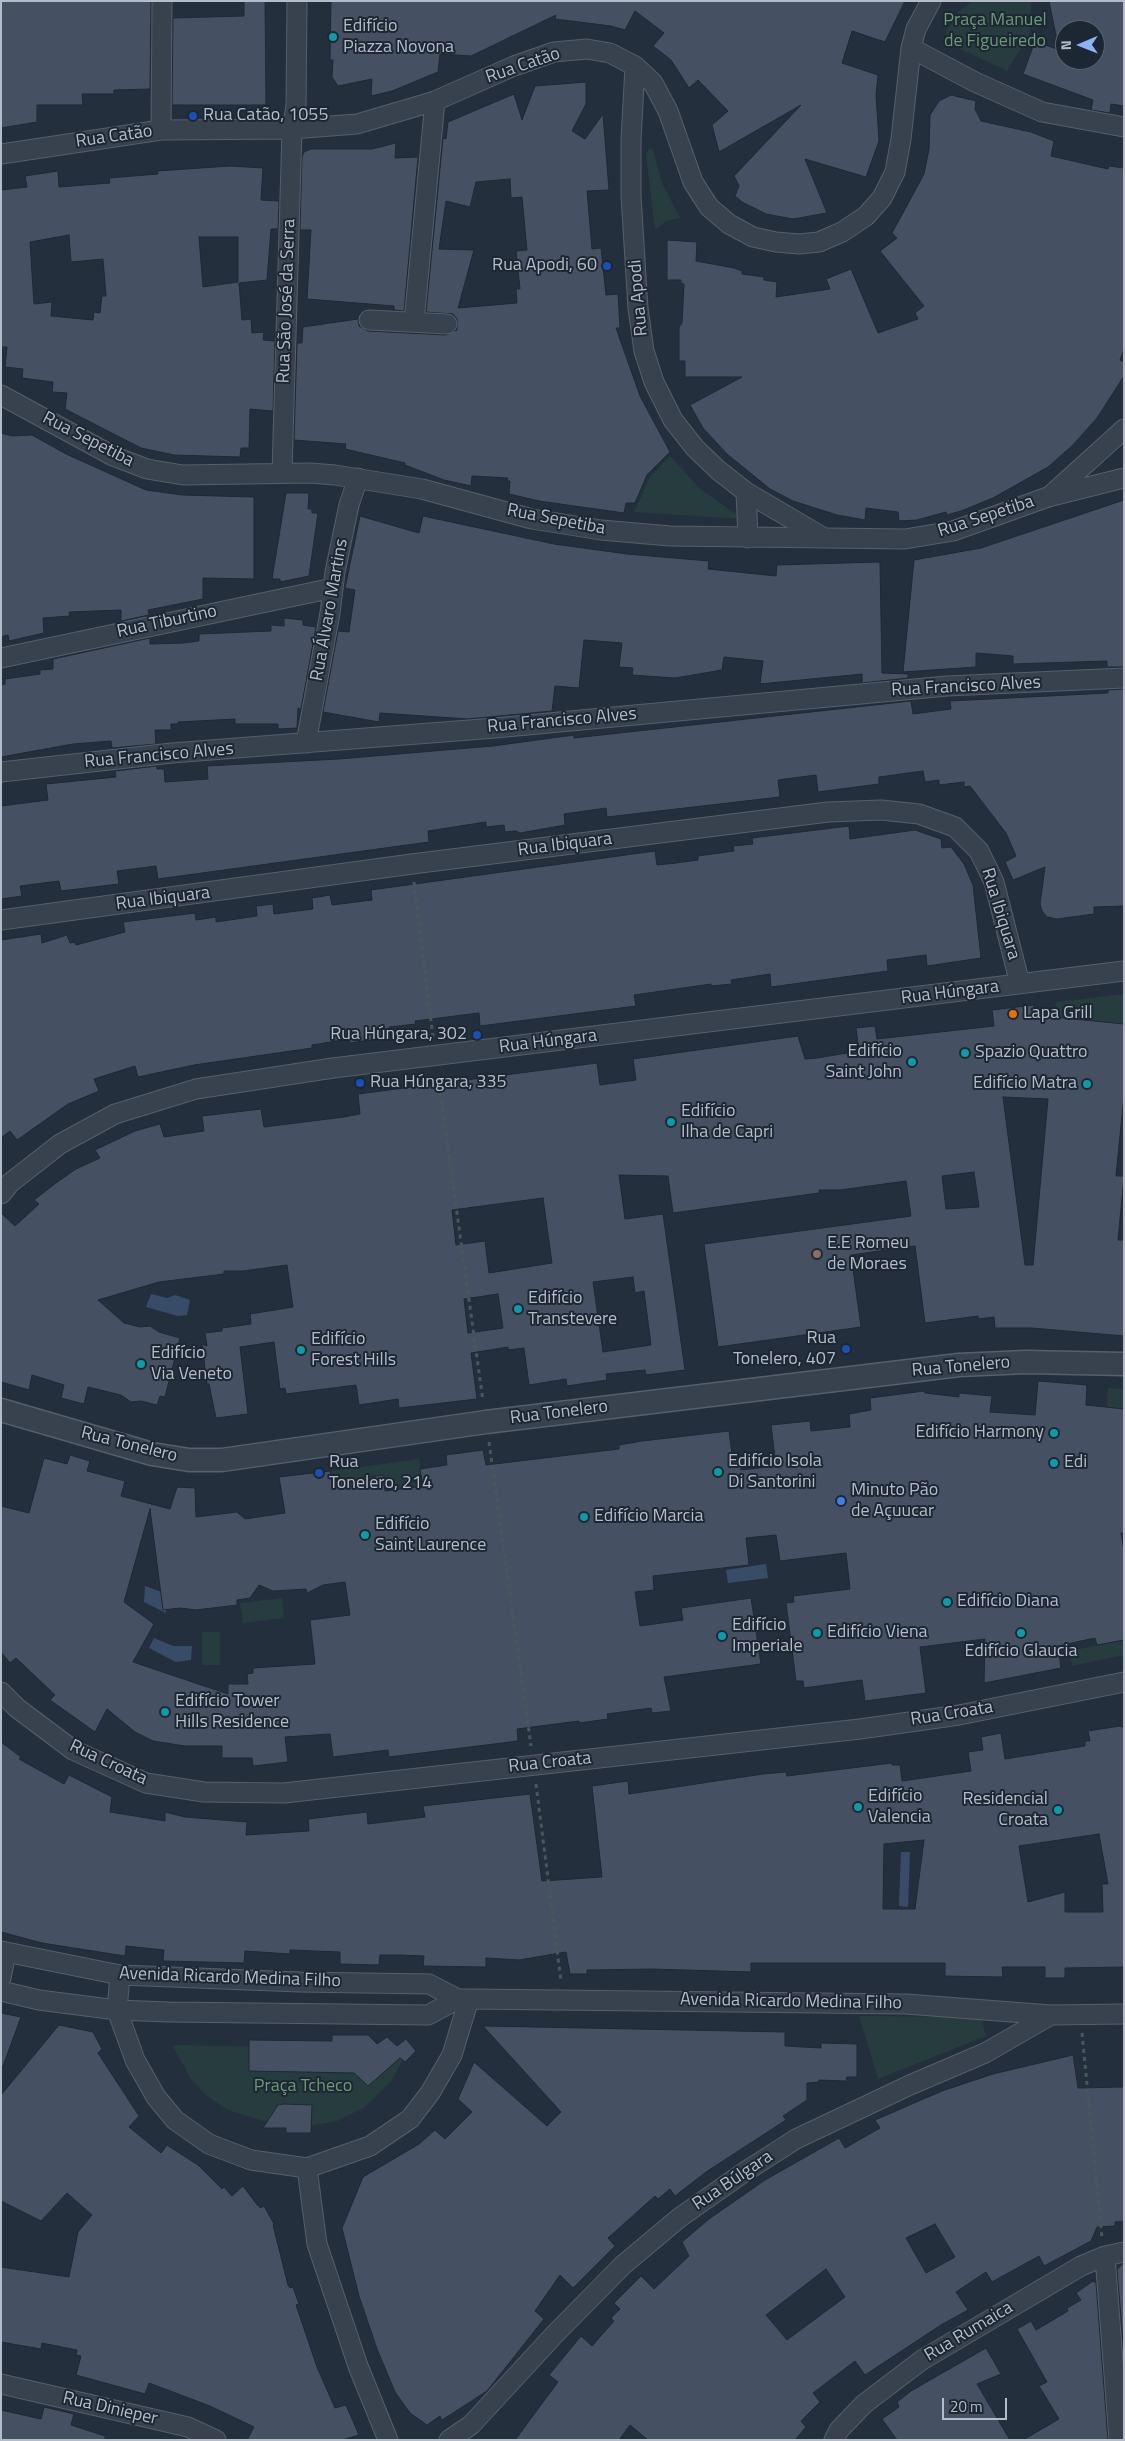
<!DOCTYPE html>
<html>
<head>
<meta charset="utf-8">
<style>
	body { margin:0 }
	#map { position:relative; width:1125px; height:2441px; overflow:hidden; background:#242f3e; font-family:"Titillium Web",sans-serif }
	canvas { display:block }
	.frame { position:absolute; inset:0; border:2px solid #b4bcc9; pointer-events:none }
	.north { position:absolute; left:1055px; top:20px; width:50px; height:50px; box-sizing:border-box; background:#1d2633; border:1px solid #59626f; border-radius:50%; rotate:269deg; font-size:14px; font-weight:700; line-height:20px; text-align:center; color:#b4bcc9 }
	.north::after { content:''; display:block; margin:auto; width:18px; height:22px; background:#8ab4f8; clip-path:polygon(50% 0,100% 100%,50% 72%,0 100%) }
	.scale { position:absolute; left:942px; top:2398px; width:65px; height:22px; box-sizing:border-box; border:2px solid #b4bcc9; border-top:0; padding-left:6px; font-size:15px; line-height:18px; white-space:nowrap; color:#b4bcc9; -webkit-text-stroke:4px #1d2633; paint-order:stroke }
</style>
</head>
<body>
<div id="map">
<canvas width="1125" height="2441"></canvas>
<div class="frame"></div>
<div class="north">N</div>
<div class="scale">20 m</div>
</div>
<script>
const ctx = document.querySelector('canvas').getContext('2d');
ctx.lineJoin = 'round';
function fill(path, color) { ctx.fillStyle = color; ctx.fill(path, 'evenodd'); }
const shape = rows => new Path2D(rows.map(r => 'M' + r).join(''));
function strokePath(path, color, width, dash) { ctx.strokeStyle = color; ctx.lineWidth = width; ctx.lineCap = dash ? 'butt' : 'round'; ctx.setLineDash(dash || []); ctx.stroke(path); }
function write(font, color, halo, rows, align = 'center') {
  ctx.font = font + ' "Titillium Web",sans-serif'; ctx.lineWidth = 4; ctx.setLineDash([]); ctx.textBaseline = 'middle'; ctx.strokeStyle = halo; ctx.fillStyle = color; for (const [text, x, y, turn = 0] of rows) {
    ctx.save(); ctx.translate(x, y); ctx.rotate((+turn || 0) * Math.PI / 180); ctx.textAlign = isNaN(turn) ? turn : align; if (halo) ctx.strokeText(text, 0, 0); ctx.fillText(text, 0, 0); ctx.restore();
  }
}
fill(shape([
	[972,1,1031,1,1030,33,1007,71,946,42,946,32,959,11],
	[649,149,653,149,662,183,680,218,666,221,655,230,646,154],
	[670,456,700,489,744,519,634,512,650,477],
	[1124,994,1124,1024,1055,1017,1056,1002],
	[1108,1388,1124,1389,1124,1409,1107,1407],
	[419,1459,424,1497,334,1502,330,1471],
	[282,1598,284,1618,243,1623,240,1603],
	[202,1632,220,1632,220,1665,202,1665],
	[1124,1640,1124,1655,1072,1666,1069,1651],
	[859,2016,981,2017,986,2036,878,2079],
	[172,2045,331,2048,409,2049,391,2081,365,2107,337,2121,302,2127,273,2124,228,2110,207,2096,191,2079]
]), '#263c3f');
fill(shape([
	[151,1294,167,1298,175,1295,190,1300,187,1315,178,1316,146,1307],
	[766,1564,768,1578,728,1583,726,1570],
	[145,1586,167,1594,166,1613,144,1602],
	[154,1638,173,1646,192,1646,191,1660,176,1662,149,1648],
	[901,1852,910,1852,908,1907,899,1906]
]), '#394c67');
const building = shape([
	[1,1,151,1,150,89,114,90,114,94,82,94,83,105,37,105,37,122,1,128,1,1],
	[244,1,265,1,266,105,172,105,173,18,244,16,244,1],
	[331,1,905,1,885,42,852,31,842,63,878,75,876,95,879,141,866,177,805,159,827,213,793,219,766,214,742,202,735,196,739,186,734,176,801,105,719,152,712,125,728,111,698,80,689,88,671,60,653,46,664,33,635,11,625,30,611,26,555,19,556,15,471,56,440,54,438,72,392,91,371,96,372,79,338,86,332,77,333,60,330,60,331,1],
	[1049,1,1124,1,1124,106,1111,104,1110,113,1091,110,1093,100,1023,74,1035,41,1059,50,1049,1],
	[1065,30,1095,30,1095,60,1065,60,1065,30],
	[586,82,586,104,572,131,585,139,603,114,609,190,587,191,592,249,601,248,606,295,618,294,620,328,616,328,640,396,670,452,647,475,635,503,626,503,624,513,539,501,509,494,510,481,507,481,508,478,472,476,471,486,444,480,405,465,405,463,345,449,346,444,294,440,297,343,302,343,303,327,358,319,359,326,368,331,446,335,457,330,457,319,453,314,426,312,443,138,446,139,448,122,514,94,522,120,535,86,586,82],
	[510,179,511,198,522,197,527,250,516,251,520,289,516,289,517,303,458,308,474,250,439,249,446,201,470,207,476,182,510,179],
	[951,95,976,101,975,109,981,121,1031,132,1054,141,1051,156,1108,169,1109,166,1124,168,1124,349,1120,360,1124,362,1124,376,1097,418,1072,446,1048,467,993,498,961,511,947,515,946,512,917,520,899,521,898,512,866,508,865,520,837,515,793,501,770,489,727,454,703,428,690,405,742,377,685,377,685,361,679,361,679,327,682,323,684,284,681,283,681,280,667,280,667,240,697,242,696,261,734,268,742,271,742,274,764,277,764,280,777,282,776,297,830,289,826,279,851,269,878,333,918,319,915,313,924,306,880,251,897,238,892,233,924,174,929,149,930,115,939,101,951,95],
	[396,143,395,158,418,157,404,311,394,310,394,306,307,299,311,230,300,230,302,157,304,152,311,149,372,149,396,143],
	[230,166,263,168,261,200,279,201,278,229,271,229,267,280,239,283,242,320,251,319,252,333,264,332,263,340,275,341,273,411,250,409,249,448,241,448,240,457,174,455,141,448,65,409,67,393,52,392,53,382,22,378,23,369,5,367,7,347,1,347,1,190,27,187,25,176,58,171,59,187,110,183,109,178,158,174,157,171,230,166],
	[69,235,71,262,103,259,106,296,102,296,100,313,94,312,93,320,51,316,52,302,34,304,30,242,69,235],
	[199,237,238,237,238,282,203,287,199,237],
	[1,433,12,436,32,435,66,454,146,490,182,495,254,497,254,579,203,578,203,599,148,610,149,615,121,621,121,610,69,612,70,616,43,618,44,633,9,641,8,635,1,637,1,433],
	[286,493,309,493,308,509,312,509,312,513,318,513,309,576,280,582,280,579,272,579,286,493],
	[1124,500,1124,667,1107,667,1107,661,1013,664,1013,656,976,653,976,667,903,672,914,560,981,548,1124,500],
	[360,516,419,533,423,516,554,544,627,554,709,561,708,569,776,576,777,565,880,562,882,673,908,674,908,678,862,683,862,674,760,684,763,661,724,657,722,670,675,678,632,675,633,668,619,667,622,643,584,640,579,688,555,686,552,711,468,719,380,713,379,722,323,712,338,631,349,632,355,590,345,588,360,516],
	[284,618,303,620,303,625,316,627,301,709,298,708,297,728,278,729,278,724,235,724,235,719,178,722,178,724,171,724,171,730,155,730,156,744,112,748,111,741,73,744,1,757,1,685,5,684,5,679,40,674,40,670,53,669,53,659,150,638,150,644,183,643,199,641,199,634,271,631,271,625,284,626,284,618],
	[1124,689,1124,906,1094,907,1094,914,1057,919,1047,917,1042,911,1040,904,1045,867,1013,880,1005,862,1016,856,1006,833,970,786,964,787,964,782,939,785,939,780,925,782,923,771,879,777,879,784,818,792,816,775,778,780,780,797,607,817,606,808,564,814,565,825,520,833,516,831,505,832,504,825,486,827,486,822,428,831,429,842,158,879,156,866,117,871,119,884,61,891,59,881,20,886,22,896,1,899,1,806,48,800,46,784,116,777,115,771,157,766,157,769,164,769,165,782,208,779,207,766,339,759,493,746,574,735,574,738,911,701,913,714,951,709,950,701,1108,693,1108,690,1124,689],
	[849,826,850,839,915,830,941,839,942,848,951,847,964,864,973,885,981,958,927,966,926,955,887,960,888,971,771,987,770,974,731,980,732,984,711,986,711,984,634,995,636,1006,480,1026,479,1013,415,1021,416,1024,389,1027,390,1037,350,1043,349,1039,312,1045,312,1048,194,1065,138,1077,135,1066,94,1079,99,1091,68,1104,17,1140,10,1131,1,1138,1,940,41,934,42,943,67,935,70,943,74,942,76,945,125,932,123,922,195,913,196,920,216,917,216,922,257,916,256,906,273,904,274,914,313,909,312,898,330,895,332,905,372,900,371,890,655,851,657,865,676,863,698,860,698,856,734,851,733,846,753,844,752,838,849,826],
	[1034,1005,1034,1015,1124,1024,1124,1095,1116,1176,1124,1176,1118,1240,1124,1240,1124,1336,1032,1328,995,1328,994,1317,978,1319,978,1316,925,1323,915,1246,851,1255,861,1327,718,1347,704,1244,911,1216,906,1181,840,1190,819,1190,819,1193,673,1213,668,1176,619,1175,625,1219,663,1214,685,1370,646,1375,645,1370,606,1374,607,1380,567,1386,566,1379,529,1385,524,1348,508,1350,508,1347,471,1353,477,1399,399,1408,398,1399,359,1405,356,1385,286,1394,285,1388,280,1389,274,1342,240,1347,248,1414,216,1418,209,1384,207,1384,202,1344,207,1346,205,1333,222,1331,222,1328,251,1324,250,1314,293,1307,287,1265,243,1271,224,1271,224,1274,159,1282,98,1300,124,1323,140,1327,150,1326,159,1332,180,1338,165,1397,160,1396,157,1405,141,1401,131,1402,121,1395,88,1387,84,1404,61,1398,64,1385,32,1375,29,1390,1,1382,1,1213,15,1226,39,1204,34,1200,56,1183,76,1169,100,1158,95,1150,135,1131,160,1124,164,1137,204,1131,202,1116,261,1109,264,1127,344,1117,360,1114,358,1094,597,1063,600,1085,636,1080,633,1059,798,1036,805,1059,817,1058,859,1051,856,1028,875,1026,877,1039,994,1026,992,1010,1034,1005],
	[1003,1097,1048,1099,1033,1265,1025,1265,1003,1097],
	[974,1172,979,1207,946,1209,942,1176,974,1172],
	[543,1198,552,1263,489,1273,485,1241,456,1245,452,1210,543,1198],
	[633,1277,635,1293,644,1291,651,1345,603,1352,593,1282,633,1277],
	[498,1294,503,1328,468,1333,464,1299,498,1294],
	[1038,1381,1087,1385,1086,1405,1124,1409,1124,1533,1121,1533,1124,1551,1124,1640,1097,1645,1095,1638,1058,1646,1061,1668,984,1683,985,1639,920,1647,926,1693,865,1701,862,1680,804,1688,803,1681,796,1681,786,1603,794,1602,793,1596,850,1589,846,1553,780,1561,776,1535,746,1538,749,1565,653,1576,654,1590,635,1592,640,1626,683,1620,681,1608,751,1598,761,1664,664,1677,671,1711,652,1713,651,1708,607,1714,608,1719,579,1723,579,1721,517,1729,518,1741,389,1757,388,1750,333,1757,330,1734,285,1737,288,1762,253,1766,252,1758,222,1758,222,1746,185,1746,153,1741,135,1732,107,1709,95,1732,50,1700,55,1695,16,1658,10,1663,1,1652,1,1506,29,1513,44,1458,67,1464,70,1455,90,1461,87,1471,125,1481,121,1496,170,1509,177,1487,195,1488,196,1517,237,1512,245,1519,285,1513,279,1477,330,1471,332,1483,383,1475,385,1491,423,1486,420,1469,447,1465,446,1455,483,1450,486,1465,619,1449,619,1445,642,1441,729,1431,732,1454,739,1454,741,1470,776,1466,771,1425,810,1421,811,1431,850,1427,849,1414,871,1410,870,1398,924,1391,925,1393,959,1397,959,1393,992,1396,990,1412,1035,1415,1038,1381],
	[150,1509,163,1610,180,1608,196,1610,237,1605,237,1600,250,1598,259,1585,273,1591,306,1589,307,1593,323,1585,345,1582,350,1615,310,1620,315,1664,253,1668,253,1673,247,1674,248,1684,228,1684,228,1694,133,1662,154,1624,124,1602,150,1509],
	[1120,1726,1124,1728,1124,1967,1065,1968,1065,1978,1045,1978,1045,1967,1002,1967,1003,1977,945,1976,945,1963,751,1963,751,1972,652,1969,587,1970,587,1974,570,1974,566,1952,519,1960,486,1958,486,1967,423,1966,424,1956,400,1955,380,1955,379,1965,340,1964,340,1952,290,1950,290,1954,245,1951,244,1963,163,1961,164,1950,126,1946,125,1956,42,1943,1,1932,1,1742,21,1757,19,1759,64,1784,69,1775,112,1797,110,1812,165,1821,165,1812,185,1817,247,1822,246,1835,309,1831,308,1819,367,1812,368,1824,425,1817,423,1806,530,1794,542,1881,602,1877,592,1786,628,1781,629,1794,763,1774,786,1772,787,1776,892,1763,892,1765,900,1765,902,1781,971,1771,968,1752,983,1750,981,1737,1001,1733,1005,1759,1085,1746,1085,1741,1090,1741,1088,1731,1120,1726],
	[1099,1834,1108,1884,1102,1884,1103,1912,1065,1912,1065,1892,1028,1902,1019,1846,1099,1834],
	[924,1840,915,1909,883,1909,884,1844,924,1840],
	[1,2013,21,2017,3,2066,1,2066,1,2013],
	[59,2025,93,2032,102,2049,98,2053,139,2116,129,2127,161,2153,167,2145,198,2165,222,2189,224,2187,232,2196,243,2186,258,2206,259,2205,260,2208,264,2206,274,2224,273,2225,288,2285,290,2288,293,2287,299,2304,296,2305,317,2367,335,2408,346,2405,359,2435,342,2440,247,2440,254,2427,210,2406,149,2383,145,2394,76,2375,81,2356,76,2355,77,2350,42,2343,41,2349,1,2342,1,2267,69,2277,78,2232,92,2215,67,2193,41,2221,1,2201,1,2095,59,2025],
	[483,2026,785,2032,785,2046,821,2048,821,2043,857,2044,857,2077,847,2077,846,2081,819,2080,819,2082,807,2083,807,2100,783,2116,786,2120,706,2172,675,2196,670,2189,658,2199,655,2196,608,2238,615,2246,573,2288,560,2275,535,2311,544,2319,487,2391,442,2420,440,2416,427,2425,410,2413,395,2392,377,2349,359,2296,342,2228,363,2177,419,2144,435,2130,445,2139,472,2112,458,2099,474,2062,547,2126,561,2112,483,2026],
	[332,2035,368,2035,377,2044,387,2037,397,2046,406,2039,416,2051,405,2062,400,2058,368,2086,354,2073,249,2071,249,2040,332,2041,332,2035],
	[1073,2055,1078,2088,1124,2087,1124,2221,1115,2222,1115,2226,1097,2227,1091,2241,1044,2266,1039,2256,992,2282,986,2272,956,2292,968,2310,941,2325,865,2375,855,2361,813,2393,820,2402,801,2421,806,2427,795,2440,648,2440,630,2425,619,2440,515,2440,558,2382,549,2375,581,2336,592,2346,614,2321,611,2318,620,2309,614,2303,641,2276,654,2289,689,2256,682,2242,709,2219,765,2180,839,2138,845,2148,880,2128,875,2120,942,2091,993,2074,1073,2055],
	[935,2224,955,2257,926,2273,906,2238,935,2224],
	[826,2269,845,2297,787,2340,766,2315,826,2269],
	[283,2104,312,2105,311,2133,286,2133,286,2128,263,2128,278,2105,283,2104],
	[1122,2264,1124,2264,1124,2354,1117,2270,1122,2264],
	[1093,2281,1096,2283,1108,2440,1023,2440,1059,2419,1039,2386,1047,2382,1017,2329,1031,2321,1036,2330,1068,2311,1067,2308,1081,2300,1076,2293,1093,2281],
	[986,2348,1001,2374,977,2384,1010,2440,897,2440,882,2419,899,2407,897,2402,911,2391,986,2348],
	[44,2407,74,2414,71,2425,105,2436,105,2440,1,2440,1,2410,41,2419,44,2407]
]);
fill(building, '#455162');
strokePath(building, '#1f2835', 1);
const minor = shape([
	[911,48,975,82,1042,112,1124,127],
	[635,66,631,140,631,196,638,308,644,351,654,382,673,420,695,448,718,470,746,492,824,538],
	[161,130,162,1],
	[1,154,161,130,292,129,357,124,435,101,514,66,554,52,587,49,610,53,635,66,653,83,668,111,693,182,709,207,729,224,753,237,776,242,799,244,819,242,842,232,866,216,882,198,895,172,901,139,911,48,916,29,931,1],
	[369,320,447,324],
	[414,322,435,101],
	[1,395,113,456,147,469,183,475,310,473,335,475,422,489,532,519,601,530,670,536,905,539,953,531,1048,497,1124,478],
	[282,473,292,129,296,107,297,1],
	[746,492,748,538],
	[1051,495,1124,429],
	[1,658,333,588],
	[306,743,330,613,335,572,349,505,358,478],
	[1,772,172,753,495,728,947,686,1124,678],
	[1,920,412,864,828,812,881,810,919,814,955,827,979,851,994,882,1020,984],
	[1,1194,10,1183,60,1144,115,1114,196,1089,333,1068,1124,971],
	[1,1692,17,1708,73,1750,146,1783,204,1792,284,1793,860,1729,959,1715,1124,1682],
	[1,1951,120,1975,300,1982,429,1984,458,1999],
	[120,1975,117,2010,135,2060,156,2097,175,2120,209,2144,251,2160,307,2168,370,2146,410,2119,430,2093,452,2055,469,1999],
	[1,1978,6,1953],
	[1,1991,39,2000,117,2010,168,2012,428,2015,458,1999,469,1999,906,2004,1051,2015,1124,2014],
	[307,2168,317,2244,358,2366,388,2440],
	[1105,2256,1119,2440],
	[1,2384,188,2427,216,2440],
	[449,2440,471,2425,555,2334,623,2265,679,2218,743,2173,796,2139,910,2085,985,2053,1051,2015],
	[834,2440,839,2430,864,2404,922,2360,1081,2266,1105,2256,1124,2252]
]);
const tertiary = shape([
	[1,1410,152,1454,189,1460,222,1460,486,1422,959,1365,1026,1362,1124,1364]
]);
strokePath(minor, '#565f6c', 21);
strokePath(tertiary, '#565f6c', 25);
strokePath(shape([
	[414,882,433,1037],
	[438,1076,483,1401],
	[489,1442,531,1746],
	[536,1784,561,1981],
	[1082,2033,1102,2238]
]), '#44595c', 3, [4, 4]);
strokePath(minor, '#38414e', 19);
strokePath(tertiary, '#38414e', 22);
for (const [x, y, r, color] of [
	[333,37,5,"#0f9aa8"],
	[193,116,5,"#1a4fb4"],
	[607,266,5,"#1a4fb4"],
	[1013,1014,5,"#e8710a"],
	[477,1035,5,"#1a4fb4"],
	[965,1053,5,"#0f9aa8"],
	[912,1062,5,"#0f9aa8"],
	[360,1083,5,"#1a4fb4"],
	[1087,1084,5,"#0f9aa8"],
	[671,1122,5,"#0f9aa8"],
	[817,1254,5,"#8d6e63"],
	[518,1309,5,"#0f9aa8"],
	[846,1349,5,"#1a4fb4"],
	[301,1350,5,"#0f9aa8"],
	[141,1364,5,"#0f9aa8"],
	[1054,1433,5,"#0f9aa8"],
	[1054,1463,5,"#0f9aa8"],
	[718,1472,5,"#0f9aa8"],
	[319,1473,5,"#1a4fb4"],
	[841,1501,5,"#3f7fe0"],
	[584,1517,5,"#0f9aa8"],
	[365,1535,5,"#0f9aa8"],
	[947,1602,5,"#0f9aa8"],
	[817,1633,5,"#0f9aa8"],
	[1021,1633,5,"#0f9aa8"],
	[722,1636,5,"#0f9aa8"],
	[165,1712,5,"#0f9aa8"],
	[858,1807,5,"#0f9aa8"],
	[1058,1810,5,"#0f9aa8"]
]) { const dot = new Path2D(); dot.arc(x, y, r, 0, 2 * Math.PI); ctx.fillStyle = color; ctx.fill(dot); strokePath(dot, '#1d2633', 2); }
write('18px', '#6b9a76', '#1d2633', [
	["Praça Manuel",995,21],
	["de Figueiredo",995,42],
	["Praça Tcheco",303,2087]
]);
write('18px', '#b4bcc9', '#1d2633', [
	["Edifício",343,27],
	["Piazza Novona",343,48],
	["Rua Catão, 1055",203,116],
	["Rua Apodi, 60",597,266,"right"],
	["Lapa Grill",1023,1014],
	["Rua Húngara, 302",467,1035,"right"],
	["Edifício",902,1052,"right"],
	["Saint John",902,1073,"right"],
	["Spazio Quattro",975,1053],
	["Rua Húngara, 335",370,1083],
	["Edifício Matra",1077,1084,"right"],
	["Edifício",681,1112],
	["Ilha de Capri",681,1133],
	["E.E Romeu",827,1244],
	["de Moraes",827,1265],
	["Edifício",528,1299],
	["Transtevere",528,1320],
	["Rua",836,1339,"right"],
	["Tonelero, 407",836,1360,"right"],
	["Edifício",311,1340],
	["Forest Hills",311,1361],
	["Edifício",151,1354],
	["Via Veneto",151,1375],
	["Edifício Harmony",1044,1433,"right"],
	["Edifício Isola",728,1462],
	["Di Santorini",728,1483],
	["Rua",329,1463],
	["Tonelero, 214",329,1484],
	["Edi",1064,1463],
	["Minuto Pão",851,1491],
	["de Açuucar",851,1512],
	["Edifício Marcia",594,1517],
	["Edifício",375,1525],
	["Saint Laurence",375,1546],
	["Edifício Diana",957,1602],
	["Edifício",732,1626],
	["Imperiale",732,1647],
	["Edifício Viena",827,1633],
	["Edifício Glaucia",1021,1652,"center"],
	["Edifício Tower",175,1702],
	["Hills Residence",175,1723],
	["Edifício",868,1797],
	["Valencia",868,1818],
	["Residencial",1048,1800,"right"],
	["Croata",1048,1821,"right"]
], 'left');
write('18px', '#b4bcc9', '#1d2633', [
	["Rua Catão",523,66,-19],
	["Rua Catão",114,137,-8],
	["Rua Apodi",639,298,-95],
	["Rua São José da Serra",287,301,-88],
	["Rua Sepetiba",88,440,27],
	["Rua Sepetiba",986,517,-18],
	["Rua Sepetiba",556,520,11],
	["Rua Álvaro Martins",330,610,-80],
	["Rua Tiburtino",167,622,-12],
	["Rua Francisco Alves",966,687,-3],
	["Rua Francisco Alves",562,721,-5],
	["Rua Francisco Alves",159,756,-5],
	["Rua Ibiquara",565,845,-7],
	["Rua Ibiquara",163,899,-7],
	["Rua Ibiquara",1000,914,73],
	["Rua Húngara",950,993,-7],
	["Rua Húngara",548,1042,-7],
	["Rua Tonelero",961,1367,-5],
	["Rua Tonelero",559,1413,-7],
	["Rua Tonelero",129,1445,14],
	["Rua Croata",952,1714,-9],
	["Rua Croata",108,1763,25],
	["Rua Croata",550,1763,-6],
	["Avenida Ricardo Medina Filho",230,1978,2],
	["Avenida Ricardo Medina Filho",791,2002,1],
	["Rua Búlgara",733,2181,-34],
	["Rua Rumaica",969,2332,-31],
	["Rua Dinieper",110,2409,13]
]);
</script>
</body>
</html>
